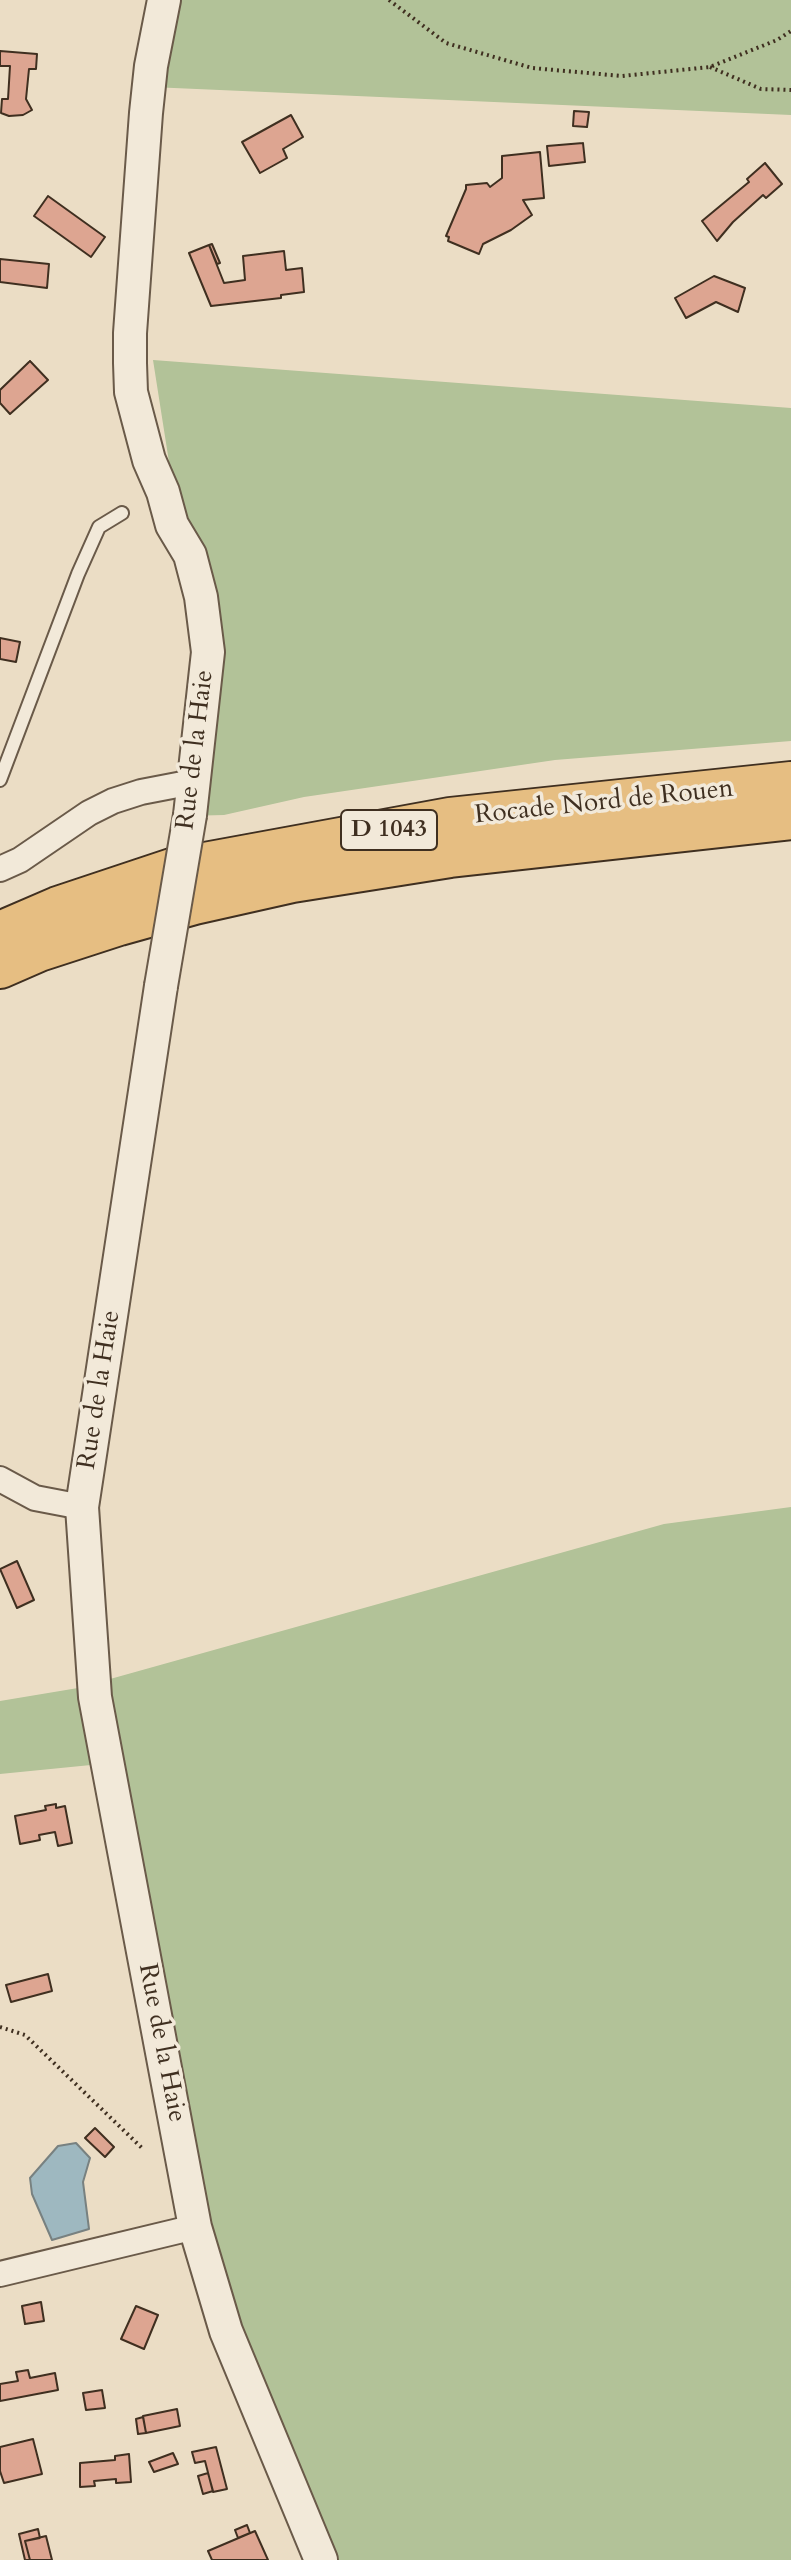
<!DOCTYPE html>
<html>
<head>
<meta charset="utf-8">
<style>
	body { margin:0 }
	canvas { display:block; background:#ebddc5 }
</style>
</head>
<body>
<canvas width="791" height="2560"></canvas>
<script>
const ctx = document.querySelector('canvas').getContext('2d');
ctx.lineJoin = 'round';
function fill(path, color) { ctx.fillStyle = color; ctx.fill(path, 'evenodd'); }
const shape = rows => new Path2D(rows.map(r => 'M' + r).join(''));
function strokePath(path, color, width, dash) { ctx.strokeStyle = color; ctx.lineWidth = width; ctx.lineCap = dash ? 'butt' : 'round'; ctx.setLineDash(dash || []); ctx.stroke(path); }
function write(font, color, halo, rows, align = 'center') {
  ctx.font = font + ' Cardo,serif'; ctx.lineWidth = 7; ctx.setLineDash([]); ctx.textBaseline = 'middle'; ctx.strokeStyle = halo; ctx.fillStyle = color; for (const [text, x, y, turn = 0] of rows) {
    ctx.save(); ctx.translate(x, y); ctx.rotate((+turn || 0) * Math.PI / 180); ctx.textAlign = isNaN(turn) ? turn : align; if (halo) ctx.strokeText(text, 0, 0); ctx.fillText(text, 0, 0); ctx.restore();
  }
}
fill(shape([
	[171,0,791,0,791,115,151,87],
	[153,360,791,408,791,741,555,760,304,797,224,815,185,816,201,666],
	[791,1507,791,2560,337,2560,197,2278,182,2213,91,1765,0,1774,0,1701,78,1688,664,1524]
]), '#b2c298');
const water = shape([
	[76,2143,90,2158,83,2182,89,2229,52,2240,32,2194,30,2178,58,2146,76,2143]
]);
fill(water, '#9eb8c0');
strokePath(water, '#788180', 2);
const building = shape([
	[0,51,37,54,36,69,29,69,26,99,32,110,23,115,9,116,1,113,2,99,8,99,10,66,0,66,0,51],
	[574,111,589,112,587,127,573,126,574,111],
	[291,115,303,137,283,149,287,158,260,173,242,142,291,115],
	[583,143,585,162,549,166,547,146,583,143],
	[540,152,544,198,523,200,532,215,511,230,483,244,479,254,448,241,449,237,446,236,466,189,466,185,487,183,490,187,502,178,502,156,540,152],
	[765,163,782,184,766,198,763,195,733,222,717,241,702,221,749,182,747,179,765,163],
	[48,196,105,237,91,257,34,216,48,196],
	[212,244,220,263,217,264,209,245,212,244],
	[209,245,224,283,245,280,243,256,284,251,286,270,302,268,304,292,281,295,281,298,211,306,189,253,209,245],
	[0,259,49,264,47,288,0,282,0,259],
	[714,276,745,288,738,312,716,302,686,318,675,298,714,276],
	[30,361,48,380,10,414,0,403,0,390,30,361],
	[0,638,20,642,16,662,0,659,0,638],
	[17,1561,34,1600,17,1608,0,1569,17,1561],
	[56,1804,56,1808,65,1806,72,1843,58,1846,55,1832,39,1835,40,1840,20,1844,15,1816,46,1810,45,1806,56,1804],
	[48,1974,52,1991,11,2002,6,1985,48,1974],
	[95,2128,114,2147,105,2157,85,2138,95,2128],
	[41,2302,44,2321,25,2324,22,2306,41,2302],
	[136,2306,158,2315,144,2349,121,2339,136,2306],
	[28,2370,30,2378,55,2373,58,2390,0,2401,0,2384,18,2381,16,2372,28,2370],
	[102,2390,105,2408,86,2410,83,2393,102,2390],
	[177,2409,180,2426,146,2433,143,2416,177,2409],
	[143,2417,146,2433,138,2434,136,2419,143,2417],
	[33,2439,42,2474,4,2483,0,2471,0,2447,33,2439],
	[216,2447,227,2489,213,2492,205,2461,195,2463,192,2452,216,2447],
	[173,2453,178,2464,154,2472,149,2462,173,2453],
	[129,2454,131,2482,116,2483,116,2479,94,2481,95,2486,80,2487,80,2463,115,2460,115,2456,129,2454],
	[208,2473,213,2491,203,2494,198,2476,208,2473],
	[247,2525,250,2533,238,2538,235,2530,247,2525],
	[38,2529,40,2538,25,2541,30,2560,25,2560,19,2534,38,2529],
	[255,2531,268,2560,212,2560,208,2551,255,2531],
	[46,2536,52,2560,30,2560,25,2541,46,2536]
]);
fill(building, '#dda591');
strokePath(building, '#3f2f20', 2);
const service = shape([
	[0,780,78,574,99,527,122,513]
]);
const minor = shape([
	[0,869,20,860,89,813,113,801,141,792,193,782],
	[0,1479,35,1498,82,1507],
	[0,2274,195,2227]
]);
const tertiary = shape([
	[164,0,151,66,146,113,130,333,130,363,131,392,149,460,163,492,172,525,190,555,201,597,208,652,190,815],
	[161,986,82,1507,95,1697,195,2227,226,2331,321,2560]
]);
const trunk = shape([
	[0,933,58,908,172,870,450,819,791,783],
	[0,967,39,950,119,924,194,903,292,881,450,856,791,818]
]);
strokePath(service, '#6a5a49', 16);
strokePath(minor, '#6a5a49', 28);
strokePath(tertiary, '#6a5a49', 36);
strokePath(trunk, '#3f2f20', 46);
strokePath(shape([
	[389,0,446,43,532,68,622,76,710,67,777,40,791,31],
	[710,67,761,89,791,90],
	[0,2027,25,2035,143,2149]
]), '#3f2f20', 4, [2, 4]);
strokePath(service, '#f2e9d9', 12);
strokePath(minor, '#f2e9d9', 24);
strokePath(tertiary, '#f2e9d9', 32);
strokePath(trunk, '#e6be82', 42);
const tertiaryBridge = shape([
	[161,986,190,815]
]);
strokePath(tertiaryBridge, '#6a5a49', 36, []);
strokePath(tertiaryBridge, '#f2e9d9', 32);
for (const [x, y, w] of [
	[389,830,96]
]) { const box = new Path2D(); box.roundRect(x - w / 2, y - 20, w, 40, 6); ctx.fillStyle = '#f2e9d9'; ctx.fill(box); strokePath(box, '#3f2f20', 2); }
write('bold 24px', '#3f2f20', null, [
	["D 1043",389,830]
]);
write('26px', '#3f2f20', '#f2e9d9', [
	["Rue de la Haie",196,750,-83],
	["Rocade Nord de Rouen",604,803,-6],
	["Rue de la Haie",100,1390,-81],
	["Rue de la Haie",161,2043,79]
]);
</script>
</body>
</html>
